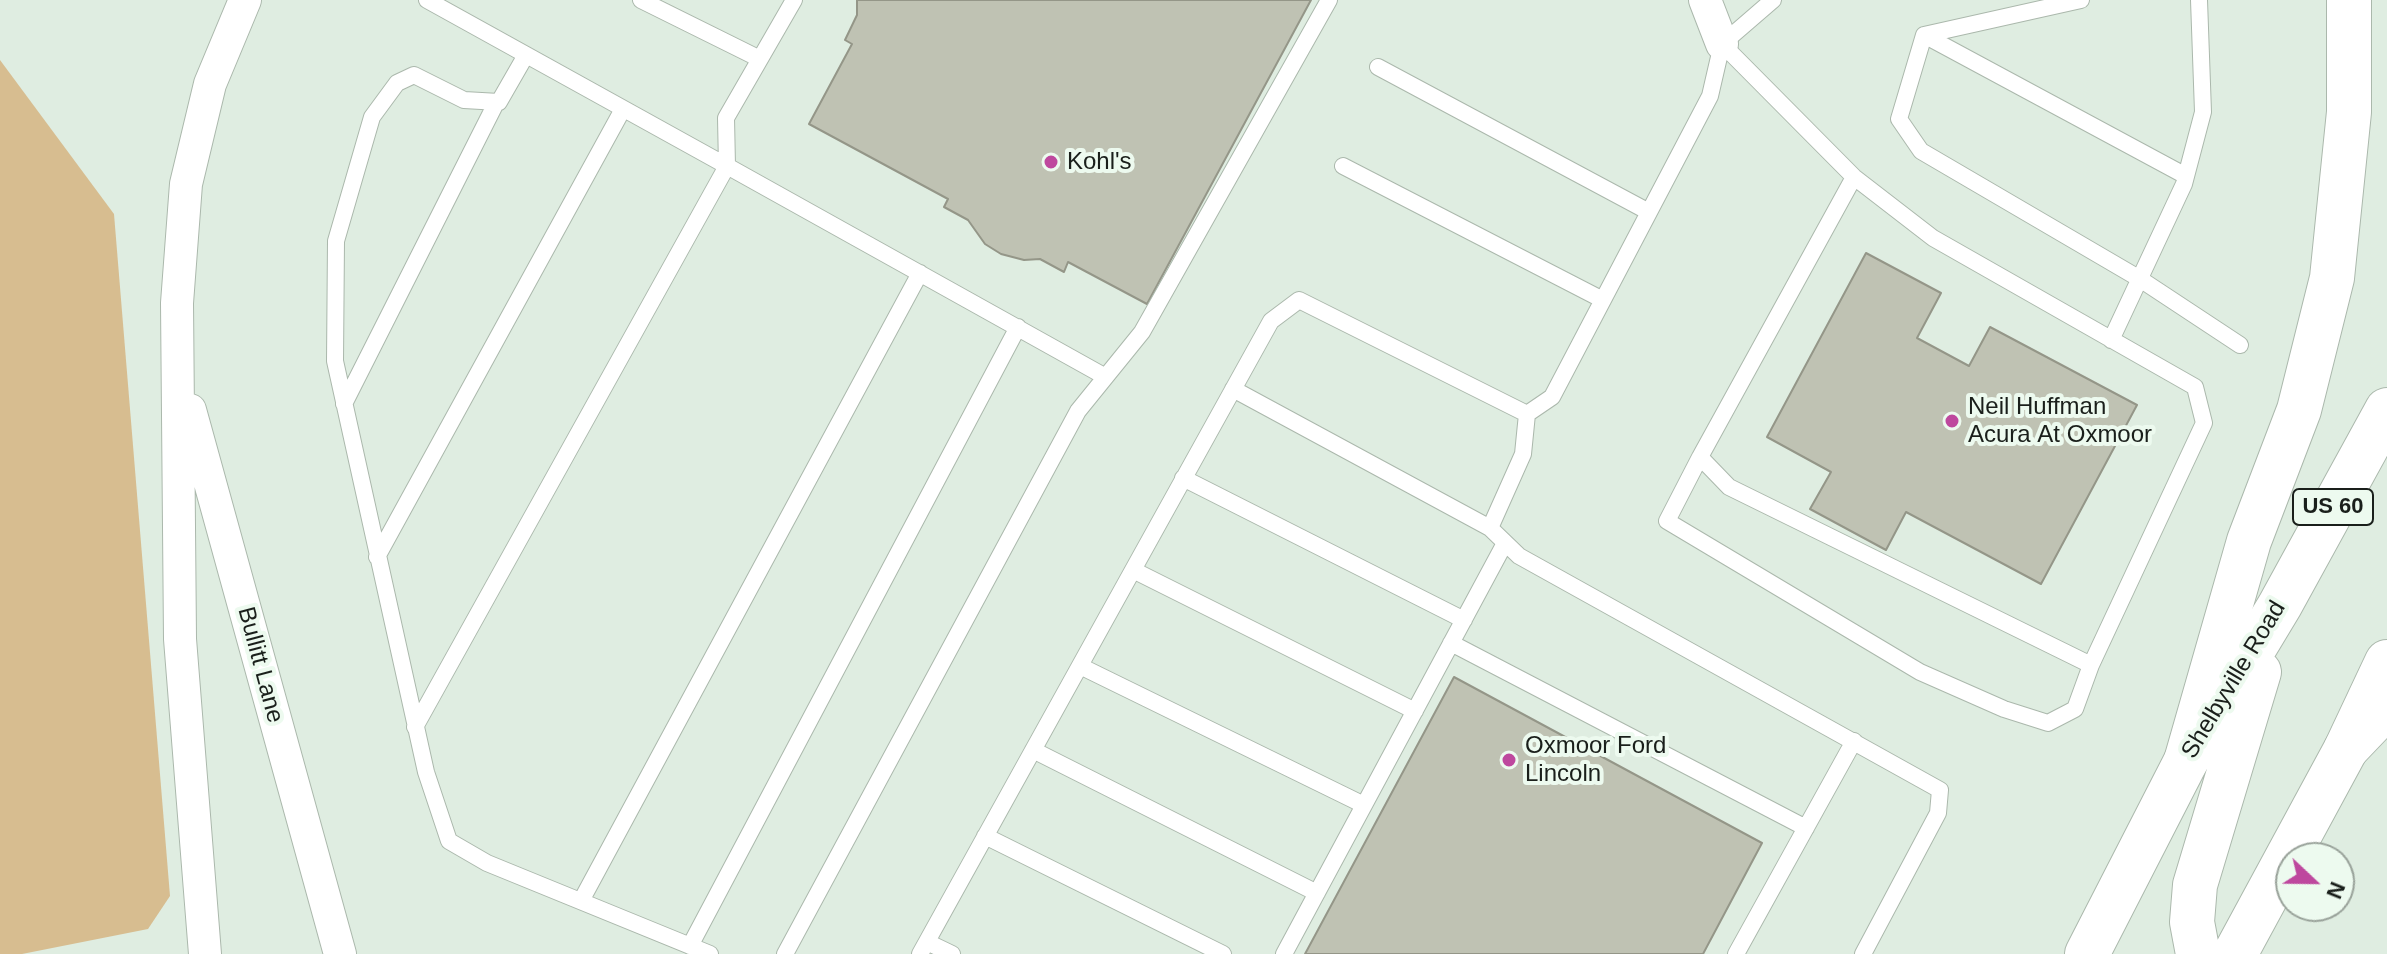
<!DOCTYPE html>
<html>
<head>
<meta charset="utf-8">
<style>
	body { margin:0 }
	#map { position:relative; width:2387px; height:954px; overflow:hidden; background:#dfede1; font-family:Helvetica,sans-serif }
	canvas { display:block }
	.north { position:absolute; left:2275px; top:842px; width:80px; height:80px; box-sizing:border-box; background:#edfaef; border:2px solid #99a29a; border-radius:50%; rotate:112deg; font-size:22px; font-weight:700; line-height:32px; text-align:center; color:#1a1f1b }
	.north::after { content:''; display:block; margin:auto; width:28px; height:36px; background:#be489e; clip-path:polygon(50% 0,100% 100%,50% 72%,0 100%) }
</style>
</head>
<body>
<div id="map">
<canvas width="2387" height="954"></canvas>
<div class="north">N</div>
</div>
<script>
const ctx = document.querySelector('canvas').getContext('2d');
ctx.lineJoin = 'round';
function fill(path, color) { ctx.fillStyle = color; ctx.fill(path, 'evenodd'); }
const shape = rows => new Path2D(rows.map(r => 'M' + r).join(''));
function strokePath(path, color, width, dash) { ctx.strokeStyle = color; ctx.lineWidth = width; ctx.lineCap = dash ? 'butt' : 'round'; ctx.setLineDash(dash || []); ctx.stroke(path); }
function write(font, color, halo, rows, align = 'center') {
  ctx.font = font + ' Helvetica,sans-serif'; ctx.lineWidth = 8; ctx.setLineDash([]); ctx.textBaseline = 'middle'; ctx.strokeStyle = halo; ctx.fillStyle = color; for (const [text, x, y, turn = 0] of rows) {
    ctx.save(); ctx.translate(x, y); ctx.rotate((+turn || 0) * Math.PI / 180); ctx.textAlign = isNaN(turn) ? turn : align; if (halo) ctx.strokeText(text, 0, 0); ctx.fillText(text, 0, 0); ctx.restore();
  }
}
fill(shape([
	[0,60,114,214,170,896,148,929,22,954,0,954]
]), '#d7bd90');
const building = shape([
	[857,0,1311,0,1147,304,1068,262,1064,272,1040,259,1024,260,1001,254,985,244,968,220,944,207,948,199,809,124,852,44,845,40,857,15,857,0],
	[1866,253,1941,293,1917,338,1969,366,1990,327,2137,405,2041,584,1906,512,1886,550,1810,509,1831,472,1767,437,1866,253],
	[1454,677,1762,843,1703,954,1305,954,1454,677]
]);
fill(building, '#bfc2b3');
strokePath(building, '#949688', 2);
const service = shape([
	[641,0,760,59],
	[794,0,726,118,727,166,1104,376],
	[2081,0,1924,35,1899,119,1921,151,2140,279,2240,345],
	[1924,35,2186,176],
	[1722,44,1854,177,1933,238,2195,387,2204,423,2091,665,1729,487,1700,457,1854,177],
	[526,55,499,102,464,100,414,75,397,83,372,117,336,241,335,361,426,772,449,841,487,863,710,954],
	[1378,67,1649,212],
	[1343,166,1603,300],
	[2111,340,2184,184,2203,112,2199,0],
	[1233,389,1490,528],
	[344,404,496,103],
	[1527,414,1552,397,1710,96,1722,44,1773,0],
	[1700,457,1667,521,1920,672,2004,709,2048,723,2075,709,2091,665],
	[1183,478,1464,620],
	[377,557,623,109],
	[1133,570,1415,711],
	[1451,643,1806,828],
	[1080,666,1364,805],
	[415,727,727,166,427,0],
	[1033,750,1317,893],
	[985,836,1223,954],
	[581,901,920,273],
	[927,942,952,954],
	[690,946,1018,327],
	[785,954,1078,411,1142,332,1329,0],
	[920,954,1271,321,1299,300,1527,414,1523,454,1490,528,1519,556,1940,790,1938,813,1863,954],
	[1284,954,1505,543],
	[1736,954,1854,741]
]);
const minor = shape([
	[1705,0,1722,44],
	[190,410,340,954],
	[205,954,180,639,177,303,186,184,210,84,245,0]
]);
const primary = shape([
	[2087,954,2186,761,2280,605,2387,410],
	[2198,954,2192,922,2195,885,2259,672],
	[2235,954,2346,749,2387,662]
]);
const motorway = shape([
	[2346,749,2387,706],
	[2186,761,2249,541,2299,410,2332,278,2349,112,2349,0]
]);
strokePath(service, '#abb8ac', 18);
strokePath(minor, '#abb8ac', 34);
strokePath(primary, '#abb8ac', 46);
strokePath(motorway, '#abb8ac', 46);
strokePath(service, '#fff', 16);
strokePath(minor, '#fff', 32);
strokePath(primary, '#fff', 44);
strokePath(motorway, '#fff', 44);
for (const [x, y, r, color] of [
	[1051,162,8,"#be489e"],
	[1952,421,8,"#be489e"],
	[1509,760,8,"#be489e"]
]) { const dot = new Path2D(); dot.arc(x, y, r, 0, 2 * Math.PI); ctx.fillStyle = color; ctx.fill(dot); strokePath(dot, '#edfaef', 3); }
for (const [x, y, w] of [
	[2333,507,80]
]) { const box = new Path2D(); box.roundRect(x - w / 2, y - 18, w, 36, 6); ctx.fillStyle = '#edfaef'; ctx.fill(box); strokePath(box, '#1a1f1b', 2); }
write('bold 22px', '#1a1f1b', null, [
	["US 60",2333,507]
]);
write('24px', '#1a1f1b', '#edfaef', [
	["Kohl's",1067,162],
	["Neil Huffman",1968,407],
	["Acura At Oxmoor",1968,435],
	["Oxmoor Ford",1525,746],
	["Lincoln",1525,774]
], 'left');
write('24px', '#1a1f1b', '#edfaef', [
	["Bullitt Lane",260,665,75],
	["Shelbyville Road",2234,680,-59]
]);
</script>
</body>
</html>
